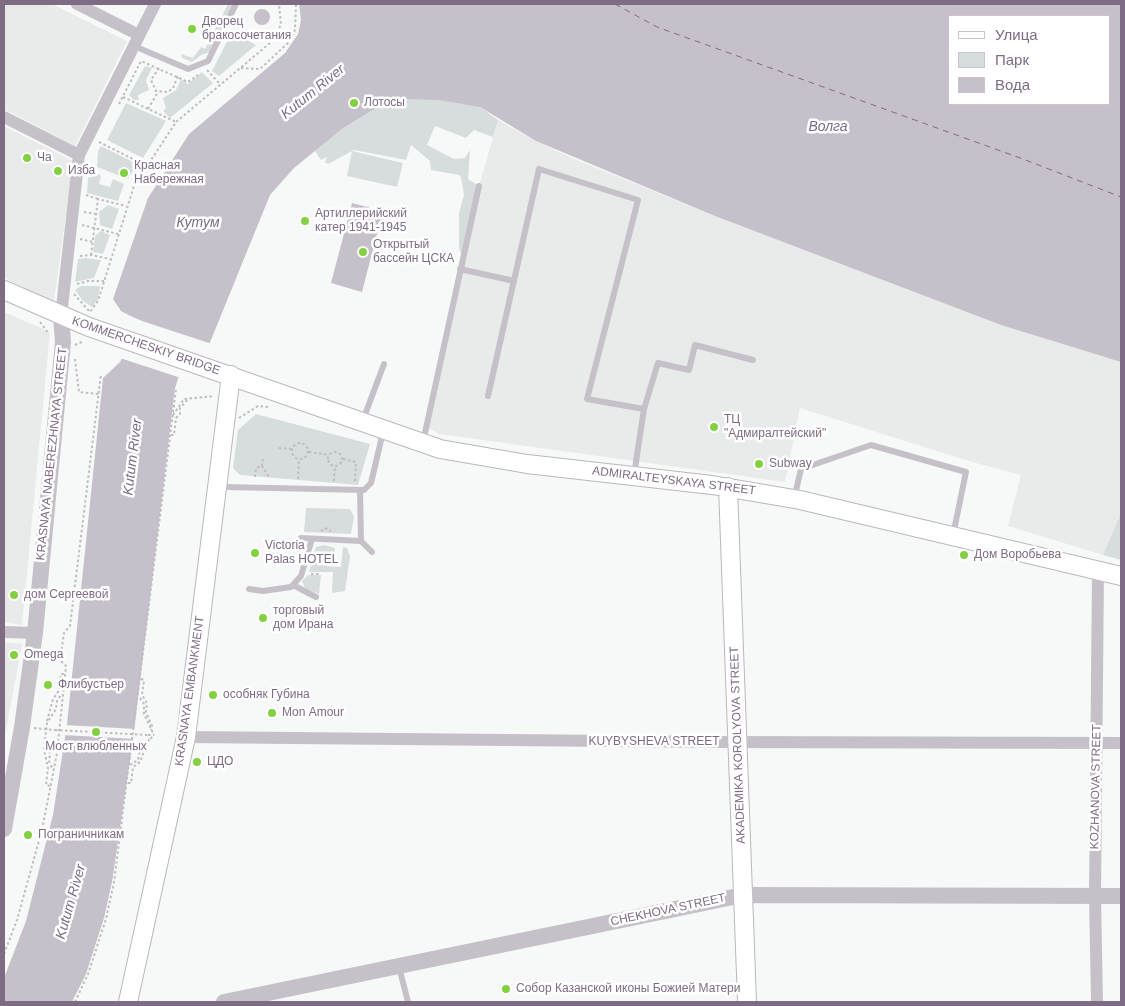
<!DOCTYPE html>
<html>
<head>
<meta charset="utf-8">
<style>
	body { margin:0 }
	#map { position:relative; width:1125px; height:1006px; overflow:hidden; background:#f7f9f8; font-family:Arial,sans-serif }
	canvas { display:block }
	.frame { position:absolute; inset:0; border:5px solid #7e6c84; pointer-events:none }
	.legend { position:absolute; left:948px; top:15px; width:162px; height:90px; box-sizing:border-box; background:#fff; border:1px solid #cbc4ce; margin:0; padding:6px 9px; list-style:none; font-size:15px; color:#7e6c84 }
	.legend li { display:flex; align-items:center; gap:10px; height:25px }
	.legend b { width:25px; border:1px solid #cbc4ce }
</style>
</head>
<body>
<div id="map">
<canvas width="1125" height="1006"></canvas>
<div class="frame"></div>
<ul class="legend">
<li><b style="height:6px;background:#fff"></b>Улица</li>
<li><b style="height:14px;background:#d7dddd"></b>Парк</li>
<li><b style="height:14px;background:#c6c0cb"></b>Вода</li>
</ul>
</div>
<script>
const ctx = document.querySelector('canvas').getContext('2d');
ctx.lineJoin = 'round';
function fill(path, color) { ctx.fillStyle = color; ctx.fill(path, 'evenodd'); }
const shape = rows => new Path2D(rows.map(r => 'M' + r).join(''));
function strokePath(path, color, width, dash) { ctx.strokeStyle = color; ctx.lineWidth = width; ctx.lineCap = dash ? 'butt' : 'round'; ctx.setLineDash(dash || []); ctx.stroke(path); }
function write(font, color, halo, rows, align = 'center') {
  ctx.font = font + ' Arial,sans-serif'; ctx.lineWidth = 5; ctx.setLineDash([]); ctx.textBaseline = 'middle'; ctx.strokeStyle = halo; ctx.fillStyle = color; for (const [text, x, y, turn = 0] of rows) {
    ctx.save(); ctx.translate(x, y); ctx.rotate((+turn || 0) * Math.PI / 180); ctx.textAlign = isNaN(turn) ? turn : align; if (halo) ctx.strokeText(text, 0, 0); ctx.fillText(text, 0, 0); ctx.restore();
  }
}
fill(shape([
	[4,4,52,4,127,41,75,146,4,109],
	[498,120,536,141,572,158,715,216,1001,325,1121,362,1121,513,1103,555,1008,526,1021,475,972,462,800,408,785,482,440,434,427,427,479,186],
	[4,126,73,161,54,302,4,278],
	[4,312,50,332,22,625,4,622],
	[4,642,22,644,4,742]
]), '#e9eaea');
fill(shape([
	[228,4,234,4,210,52,201,55,192,62,182,58,181,54,193,58,201,47,205,49],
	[232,32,256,45,219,76,212,71],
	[145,66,152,68,146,80,149,90,138,95,139,100,134,100,129,95],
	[202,72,213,83,170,118,163,111,166,108,163,98,176,90,181,79,188,84],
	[384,78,480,107,498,120,493,137,474,130,466,138,435,126,427,145,454,159,465,158,470,150,468,179,479,186,464,254,460,252,459,246,459,213,464,195,461,177,459,175,431,170,430,161,411,145,406,160,354,150,328,164,325,162,327,157,321,160,315,151],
	[126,103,166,121,143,158,107,140],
	[101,146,137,164,128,179,97,167,98,151],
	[352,151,403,163,397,187,347,176],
	[99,174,101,176,99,184,110,187,113,179,124,184,118,201,87,193,88,178],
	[108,205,119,209,112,229,100,225,99,212],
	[101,231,110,235,103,254,93,252,95,236],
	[86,258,101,260,94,278,75,282,78,259],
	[81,286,100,286,98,299,92,307,83,301,75,290],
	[256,414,370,444,358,485,240,475,233,468,238,430],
	[306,508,350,509,354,517,351,534,304,532],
	[1121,513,1121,560,1103,555],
	[324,545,335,548,335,557,325,560,326,566,341,567,343,547,347,548,350,556,345,591,332,593,333,572,309,572,316,547],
	[308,575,321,575,319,594,305,588,302,581]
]), '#d7dddd');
fill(shape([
	[299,4,1121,4,1121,362,1001,325,715,216,536,141,480,107,439,100,404,99,374,109,343,128,294,168,270,195,202,362,185,358,175,388,133,740,112,882,104,918,86,974,72,1002,4,1002,4,978,26,921,53,815,67,724,103,378,120,362,141,322,121,311,113,299,148,198,189,134,285,53,298,34,301,20],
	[949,16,1109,16,1109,104,949,104],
	'254 17a8 8 0 1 1 16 0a8 8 0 1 1-16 0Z',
	[352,203,383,211,362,292,331,283]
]), '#c6c0cb');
fill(shape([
	[117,310,142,321,212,344,204,363,187,360,181,378,120,358,138,323],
	[64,725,136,729,135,739,63,735]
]), '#f7f9f8');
strokePath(shape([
	[615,4,657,27,1023,159,1121,197]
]), '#7b6d86', 1, [6, 5]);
const secondary = shape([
	[4,290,89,327,440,449,527,464,712,485,800,500,1121,576],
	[728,487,747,1002],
	[128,1002,186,737,231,375]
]);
strokePath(secondary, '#bcb6be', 20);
strokePath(shape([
	[159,68,151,80,156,91,168,92,173,88,178,76],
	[241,68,260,69,288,43,295,30,296,4],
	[207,70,220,84],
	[123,97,176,122],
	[119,104,141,61,188,82,198,75],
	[148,109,158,92],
	[99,142,147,166],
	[86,195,98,199],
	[84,212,96,214],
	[82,225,118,234],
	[80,239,93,242],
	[91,255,98,199,126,206],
	[80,256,91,255,110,259],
	[77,284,88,281,104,281],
	[74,294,90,312,98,301,134,186,176,122,270,43,281,25,279,4],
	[40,322,49,334],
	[75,345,84,341],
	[75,359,79,392,99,394],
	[173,415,184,399,214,396],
	[239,418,258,406,268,407],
	[171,435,174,435,176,418,180,414,180,408,189,398],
	'292 451a8 8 0 1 1 16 0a8 8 0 1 1-16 0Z',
	[279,448,292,449],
	'328 459a7 7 0 1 1 14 0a7 7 0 1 1-14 0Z',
	[309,452,329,455],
	[343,459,356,462,355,482],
	[262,466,263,459],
	[255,477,256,468,262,466,269,477],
	[298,479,299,460],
	[334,481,335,466],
	[321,531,325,528,331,531],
	[311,574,321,574],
	[141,679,144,680,142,695,147,703,146,712,152,726,151,730],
	[140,698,144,704,144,714,154,735],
	[47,721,53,699,58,692,61,674,65,674],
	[34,728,55,730],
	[148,735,154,735],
	[47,741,50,754,49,761,53,770],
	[130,765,138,760,140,750,154,735],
	[128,783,131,783,133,767,140,762,149,739],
	[50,786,46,785,48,768,44,749,47,723,56,709,57,701,61,695],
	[4,954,17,920,42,830,57,753,66,666,60,660,64,633,70,626,101,374],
	[75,1002,88,974,106,919,114,882,176,389]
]), '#bfbbc0', 2, [2.5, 2.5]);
strokePath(shape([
	[134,46,188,69,208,61,236,4],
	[460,269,514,281],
	[488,396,539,169,638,200,587,399,644,409,634,475],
	[644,409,658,363,689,370,695,345,753,360],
	[363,420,384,364],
	[423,442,479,186],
	[225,487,364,490,371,483,383,432],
	[360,490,361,541,372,552],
	[794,499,801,469,871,445,966,472,953,535],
	[301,538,361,541],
	[293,585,316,597],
	[249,589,263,591,291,587,301,576,312,539],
	[399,967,408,1002]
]), '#c6c1c8', 6);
strokePath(shape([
	[77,4,139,35],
	[4,117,79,155],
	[61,316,79,155,155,4],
	[4,632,35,633],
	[186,737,720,742,1121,743],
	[1097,1002,1095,896,1098,571]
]), '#c6c1c8', 12);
strokePath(shape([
	[4,829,22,727,35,633,63,342,61,316],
	[224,1002,743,895,1121,896]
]), '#c6c1c8', 16);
strokePath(secondary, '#fff', 18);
strokePath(shape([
	[55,730,148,735]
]), '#bfbbc0', 2, [2.5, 2.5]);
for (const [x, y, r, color] of [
	[192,29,5,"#83d040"],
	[354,103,5,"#83d040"],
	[27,158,5,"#83d040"],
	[58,171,5,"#83d040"],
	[124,173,5,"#83d040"],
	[305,221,5,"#83d040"],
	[363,252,5,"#83d040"],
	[714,427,5,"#83d040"],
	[759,464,5,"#83d040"],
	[255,553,5,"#83d040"],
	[964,555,5,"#83d040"],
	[14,595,5,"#83d040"],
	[263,618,5,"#83d040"],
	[14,655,5,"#83d040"],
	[48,685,5,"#83d040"],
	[213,695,5,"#83d040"],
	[272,713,5,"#83d040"],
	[96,732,5,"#83d040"],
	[197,762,5,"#83d040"],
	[28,835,5,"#83d040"],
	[506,989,5,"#83d040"]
]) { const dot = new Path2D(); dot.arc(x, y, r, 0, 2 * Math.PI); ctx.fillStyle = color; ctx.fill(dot); strokePath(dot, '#fff', 2); }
write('12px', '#7e6c84', '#fff', [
	["Дворец",202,22],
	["бракосочетания",202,36],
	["Лотосы",364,103],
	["Ча",37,158],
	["Красная",134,166],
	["Набережная",134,180],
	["Изба",68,171],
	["Артиллерийский",315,214],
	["катер 1941-1945",315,228],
	["Открытый",373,245],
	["бассейн ЦСКА",373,259],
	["ТЦ",724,420],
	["\"Адмиралтейский\"",724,434],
	["Subway",769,464],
	["Victoria",265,546],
	["Palas HOTEL",265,560],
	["Дом Воробьева",974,555],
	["дом Сергеевой",24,595],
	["торговый",273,611],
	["дом Ирана",273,625],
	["Omega",24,655],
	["Флибустьер",58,685],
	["особняк Губина",223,695],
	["Mon Amour",282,713],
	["Мост влюбленных",96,747,"center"],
	["ЦДО",207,762],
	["Пограничникам",38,835],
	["Собор Казанской иконы Божией Матери",516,989]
], 'left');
write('12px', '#7e6c84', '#fff', [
	["KOMMERCHESKIY BRIDGE",146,346,19],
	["KRASNAYA NABEREZHNAYA STREET",52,454,-84],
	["ADMIRALTEYSKAYA STREET",674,481,7],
	["KRASNAYA EMBANKMENT",190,691,-82],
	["KUYBYSHEVA STREET",654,742],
	["AKADEMIKA KOROLYOVA STREET",738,745,-92],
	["KOZHANOVA STREET",1096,787,-89],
	["CHEKHOVA STREET",668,910,-12]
]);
write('italic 14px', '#7b6d86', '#fff', [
	["Kutum River",313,92,-39],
	["Волга",828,127],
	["Кутум",198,223],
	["Kutum River",133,457,-83],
	["Kutum River",71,902,-74]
]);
</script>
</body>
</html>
